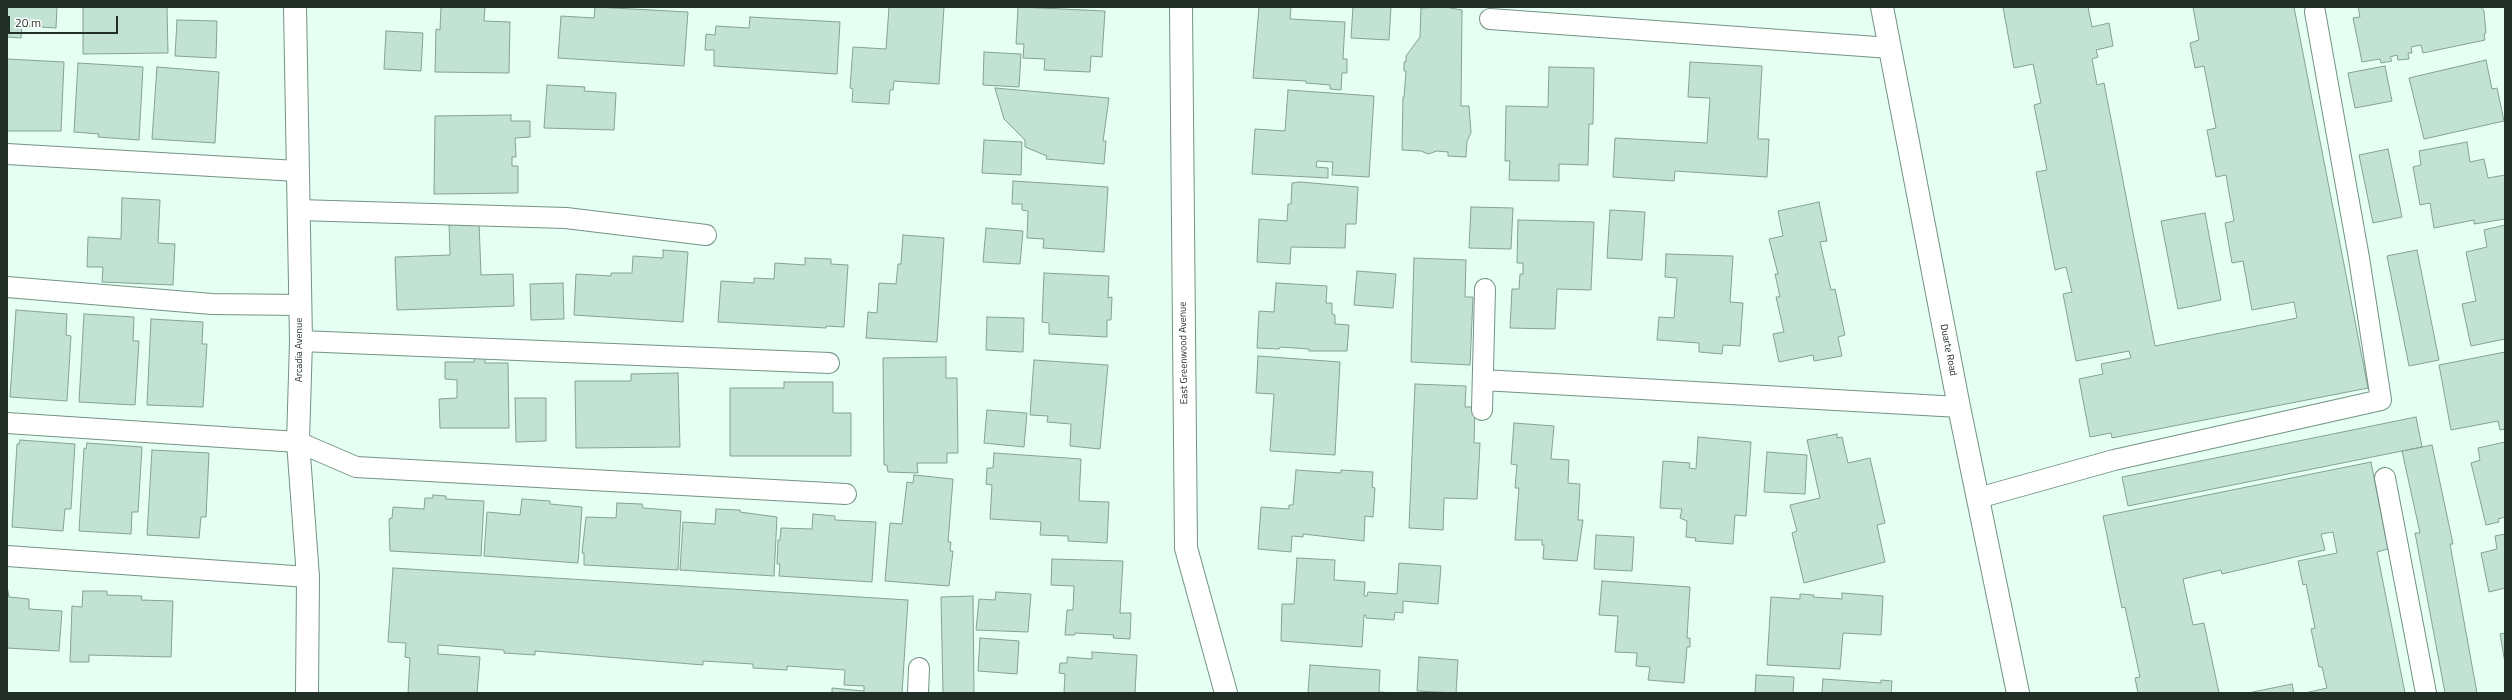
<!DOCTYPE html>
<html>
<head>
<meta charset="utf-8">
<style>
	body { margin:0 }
	#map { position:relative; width:2512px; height:700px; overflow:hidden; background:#e5fff3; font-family:"Titillium Web",sans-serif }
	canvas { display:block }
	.frame { position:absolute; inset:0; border:8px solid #222f29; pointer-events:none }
	.scale { position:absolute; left:8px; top:16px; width:110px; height:18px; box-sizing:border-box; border:2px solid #222f29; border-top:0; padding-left:5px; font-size:12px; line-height:14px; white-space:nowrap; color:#222f29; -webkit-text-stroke:3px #fff; paint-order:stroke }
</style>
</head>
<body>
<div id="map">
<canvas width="2512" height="700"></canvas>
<div class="frame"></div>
<div class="scale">20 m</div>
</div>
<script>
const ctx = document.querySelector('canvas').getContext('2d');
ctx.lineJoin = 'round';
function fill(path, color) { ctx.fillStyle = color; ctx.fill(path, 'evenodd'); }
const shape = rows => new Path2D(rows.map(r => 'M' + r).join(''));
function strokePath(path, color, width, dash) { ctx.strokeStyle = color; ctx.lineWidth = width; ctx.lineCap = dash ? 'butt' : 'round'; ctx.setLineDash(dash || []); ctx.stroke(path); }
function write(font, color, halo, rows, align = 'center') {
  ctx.font = font + ' "Titillium Web",sans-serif'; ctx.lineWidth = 3; ctx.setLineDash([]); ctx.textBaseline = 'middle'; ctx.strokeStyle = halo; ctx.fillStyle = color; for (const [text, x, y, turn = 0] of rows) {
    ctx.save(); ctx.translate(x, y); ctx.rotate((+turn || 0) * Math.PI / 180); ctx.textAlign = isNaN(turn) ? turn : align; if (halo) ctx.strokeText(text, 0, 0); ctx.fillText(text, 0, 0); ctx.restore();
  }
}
const building = shape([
	[7,7,57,7,56,28,22,26,21,38,7,37,7,7],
	[83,7,167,7,168,53,83,54,83,7],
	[441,7,485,7,484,21,510,22,509,73,435,72,436,29,440,30,441,7],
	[595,7,688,12,684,66,558,58,561,16,594,18,595,7],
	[889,7,944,7,939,84,894,81,893,90,890,90,889,104,852,102,853,89,850,88,853,47,886,49,889,7],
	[1018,7,1105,11,1102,57,1091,56,1090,72,1044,70,1045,59,1023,58,1024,44,1016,44,1018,7],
	[1259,7,1291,7,1290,19,1345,22,1343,59,1347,59,1347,73,1342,73,1341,90,1330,89,1330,85,1306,83,1306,81,1253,78,1259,7],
	[1353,7,1391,7,1389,40,1351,38,1353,7],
	[1445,7,1462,10,1461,106,1469,106,1471,133,1467,141,1466,157,1448,156,1448,152,1437,151,1428,154,1421,151,1402,150,1403,97,1404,97,1406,71,1404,71,1404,62,1406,62,1406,56,1420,37,1421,8,1445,7],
	[2003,7,2088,7,2092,27,2109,23,2113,46,2096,50,2098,57,2092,59,2097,85,2104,83,2155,346,2297,318,2294,302,2252,310,2243,261,2232,263,2225,223,2234,221,2226,175,2216,177,2207,130,2216,128,2204,66,2195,68,2190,43,2199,40,2193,7,2294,7,2368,388,2112,438,2111,433,2090,437,2079,379,2103,374,2101,364,2131,358,2129,351,2076,361,2063,294,2072,292,2066,267,2055,270,2036,172,2047,170,2034,105,2041,103,2033,64,2014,68,2003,7],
	[2358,7,2481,7,2484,11,2486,33,2484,34,2485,40,2423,53,2421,45,2411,47,2412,53,2408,53,2409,59,2398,60,2397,55,2390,57,2392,61,2381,63,2380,59,2362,62,2353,18,2360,17,2358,7],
	[750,17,840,22,837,74,714,66,714,50,705,50,706,34,715,35,716,26,749,28,750,17],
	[177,20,217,21,216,58,175,56,177,20],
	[386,31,423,33,421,71,384,69,386,31],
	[984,52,1021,54,1019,87,983,85,984,52],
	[7,59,64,62,61,131,7,131,7,59],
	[2486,60,2492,89,2497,88,2504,121,2424,139,2409,78,2486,60],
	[1690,62,1762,66,1758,139,1769,139,1767,177,1675,171,1674,181,1613,177,1615,138,1707,143,1710,98,1688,97,1690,62],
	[78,63,143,67,139,140,98,137,99,134,74,132,78,63],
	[2385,66,2392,101,2355,108,2348,73,2385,66],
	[157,67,219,72,215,143,152,139,157,67],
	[1549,67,1594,68,1593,124,1589,124,1588,165,1559,164,1559,181,1509,180,1510,161,1505,161,1506,106,1548,107,1549,67],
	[547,85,585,87,584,91,616,93,614,130,544,128,547,85],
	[995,88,1109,98,1103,141,1106,141,1104,164,1046,159,1047,156,1025,147,1025,140,1004,119,995,88],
	[1288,90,1374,96,1369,177,1332,175,1333,162,1317,161,1316,167,1328,168,1328,178,1252,174,1255,129,1285,131,1288,90],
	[511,115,511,121,530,121,530,137,515,138,516,157,512,157,512,166,518,166,518,193,434,194,435,116,511,115],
	[984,140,1022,142,1021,175,982,173,984,140],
	[2467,142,2470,162,2484,159,2488,178,2505,175,2505,219,2474,224,2474,220,2434,228,2430,203,2420,205,2413,167,2421,165,2419,151,2467,142],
	[2388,149,2402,217,2373,223,2359,155,2388,149],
	[1013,181,1108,187,1104,252,1043,248,1044,239,1027,238,1028,211,1022,210,1022,204,1012,204,1013,181],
	[1300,182,1358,187,1356,224,1346,224,1345,248,1291,247,1290,264,1257,262,1259,219,1287,221,1288,204,1291,204,1292,183,1300,182],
	[122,198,160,200,158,243,175,244,173,285,102,282,103,267,87,267,88,237,121,239,122,198],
	[1819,202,1827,241,1820,242,1831,290,1835,289,1845,335,1838,337,1842,356,1814,361,1813,355,1779,362,1773,334,1784,332,1776,297,1780,297,1775,274,1778,274,1769,239,1783,236,1778,211,1819,202],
	[1471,207,1513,208,1511,249,1469,248,1471,207],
	[1610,210,1645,212,1642,260,1607,258,1610,210],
	[2205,213,2221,300,2178,309,2161,221,2205,213],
	[1518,220,1594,222,1591,290,1557,289,1555,329,1510,328,1512,289,1519,289,1520,274,1523,274,1523,263,1517,263,1518,220],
	[479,222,481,275,513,274,514,306,397,310,395,257,450,255,449,223,479,222],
	[2505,225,2505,339,2471,346,2462,304,2476,301,2466,252,2487,247,2484,230,2505,225],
	[986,228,1023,231,1020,264,983,262,986,228],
	[903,235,944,238,937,342,866,338,868,312,877,313,879,283,896,284,898,264,901,264,903,235],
	[663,250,688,252,683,322,574,315,576,274,611,276,611,273,632,273,633,256,663,258,663,250],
	[2417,250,2439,360,2409,366,2387,256,2417,250],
	[1666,254,1733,256,1730,302,1743,303,1740,346,1723,345,1722,354,1699,352,1699,343,1657,340,1659,317,1674,318,1677,278,1665,277,1666,254],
	[805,258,831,259,831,264,848,265,844,327,826,326,826,328,718,322,721,281,754,283,754,278,774,279,775,263,805,265,805,258],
	[1414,258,1466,260,1465,297,1473,297,1470,365,1411,362,1414,258],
	[1357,271,1396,274,1393,308,1354,305,1357,271],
	[1044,273,1109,276,1108,298,1112,297,1111,320,1107,320,1107,337,1049,334,1049,323,1042,322,1044,273],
	[563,283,564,319,531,320,530,284,563,283],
	[1276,283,1327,286,1326,303,1332,303,1332,314,1335,315,1335,324,1349,325,1347,351,1309,351,1309,349,1280,347,1279,349,1257,348,1259,311,1274,312,1276,283],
	[16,310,67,314,66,335,71,336,67,401,10,397,16,310],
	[84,314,134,317,133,341,139,341,135,405,79,402,84,314],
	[987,317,1024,318,1023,352,986,350,987,317],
	[151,319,203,322,202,344,207,344,203,407,147,405,151,319],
	[2505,352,2505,429,2500,430,2498,421,2451,430,2439,365,2505,352],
	[1258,356,1340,362,1335,455,1270,451,1274,394,1256,393,1258,356],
	[946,357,946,378,957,378,958,453,947,453,947,463,917,463,918,473,888,472,887,465,884,465,883,358,946,357],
	[474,358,485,358,485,363,508,363,509,428,440,428,439,399,457,398,457,380,445,379,445,362,474,362,474,358],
	[1034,360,1108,365,1100,449,1070,446,1071,424,1047,422,1048,416,1030,415,1034,360],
	[678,373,680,447,576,448,575,381,631,381,631,374,678,373],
	[784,382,833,382,833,413,851,413,851,456,730,456,730,388,784,388,784,382],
	[1415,384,1466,386,1465,407,1475,407,1474,443,1480,443,1477,499,1444,498,1443,530,1409,528,1415,384],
	[515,398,546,398,546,441,516,442,515,398],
	[987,410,1027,413,1024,447,984,443,987,410],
	[2416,417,2422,447,2128,506,2122,477,2416,417],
	[1514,423,1554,426,1551,459,1569,460,1568,483,1580,484,1578,520,1583,520,1577,561,1543,559,1544,545,1542,545,1542,540,1515,540,1519,488,1515,488,1517,465,1511,464,1514,423],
	[1837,434,1837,438,1842,437,1848,463,1870,458,1885,523,1877,525,1885,562,1804,583,1792,533,1797,531,1790,505,1820,498,1807,440,1837,434],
	[1698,437,1751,442,1746,516,1735,515,1733,544,1695,541,1696,538,1686,537,1687,521,1680,518,1682,509,1660,508,1663,461,1690,463,1689,468,1696,469,1698,437],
	[20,440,75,444,71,509,65,509,63,531,12,527,17,444,19,444,20,440],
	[2505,442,2505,517,2498,519,2499,522,2486,525,2471,463,2480,460,2478,448,2505,442],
	[87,443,142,447,138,512,132,512,131,534,79,531,84,448,86,449,87,443],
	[2432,445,2453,544,2450,544,2477,693,2445,693,2415,533,2420,533,2402,451,2432,445],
	[152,450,209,453,206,517,201,517,199,538,147,535,152,450],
	[1767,452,1807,455,1805,494,1764,492,1767,452],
	[994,453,1081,459,1079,501,1109,502,1107,543,1068,541,1068,536,1040,535,1041,522,990,519,992,485,986,484,987,468,993,468,994,453],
	[2371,462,2388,549,2377,552,2405,693,2305,693,2327,688,2322,667,2319,667,2311,629,2315,628,2306,584,2303,585,2298,561,2337,553,2333,532,2321,534,2325,550,2222,574,2221,570,2183,579,2193,625,2204,623,2219,693,2138,693,2135,678,2140,677,2125,607,2122,608,2103,516,2371,462],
	[1296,470,1341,473,1341,470,1373,472,1372,487,1375,488,1373,517,1365,516,1364,541,1303,534,1303,537,1292,536,1291,552,1258,549,1261,507,1289,509,1289,505,1293,505,1296,470],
	[914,475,953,479,948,542,951,542,950,551,953,551,949,586,885,581,890,523,902,524,907,482,913,483,914,475],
	[433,495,446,496,446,499,484,501,481,556,390,551,389,519,392,518,393,507,424,509,425,498,433,498,433,495],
	[522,499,550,501,550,504,582,507,578,563,484,556,487,512,520,515,522,499],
	[617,503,642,504,643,508,681,511,678,570,584,565,584,553,582,553,586,517,616,518,617,503],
	[716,509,740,510,740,512,777,517,774,576,680,570,683,522,715,524,716,509],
	[813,514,835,516,835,520,876,522,872,582,779,576,780,564,777,564,778,540,780,540,781,528,812,529,813,514],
	[2505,534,2505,588,2489,592,2481,553,2497,549,2495,536,2505,534],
	[1596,535,1634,537,1632,571,1594,569,1596,535],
	[1297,558,1335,560,1334,580,1365,582,1364,596,1367,596,1368,592,1397,594,1399,563,1441,566,1438,604,1403,601,1403,613,1395,612,1394,620,1366,618,1366,615,1364,615,1362,647,1281,641,1282,604,1294,604,1297,558],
	[1052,559,1123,561,1120,613,1131,613,1130,639,1113,638,1114,635,1075,633,1075,635,1065,635,1067,610,1073,610,1074,586,1051,585,1052,559],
	[393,568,908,600,902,693,832,693,832,688,864,691,864,686,844,685,845,670,787,666,787,670,753,668,753,664,703,661,703,665,535,651,535,655,504,653,504,650,438,645,438,654,480,657,477,693,408,693,410,658,405,657,406,643,388,642,393,568],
	[1602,581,1690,587,1687,638,1690,638,1690,647,1687,647,1684,683,1648,680,1650,667,1636,666,1637,653,1615,652,1618,616,1599,615,1602,581],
	[7,586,9,597,29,599,29,609,62,611,59,651,7,648,7,586],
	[83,591,107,591,107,595,142,596,141,600,173,601,171,657,89,655,89,662,70,662,72,606,82,607,83,591],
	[996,592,1031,594,1028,632,976,630,979,599,995,600,996,592],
	[1842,593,1883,596,1881,635,1843,633,1840,669,1767,665,1771,597,1800,599,1800,594,1814,595,1813,597,1842,599,1842,593],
	[973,596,974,693,943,693,941,597,973,596],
	[2505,633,2505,663,2500,634,2505,633],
	[980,638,1019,641,1017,674,978,671,980,638],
	[1092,652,1137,655,1135,693,1064,693,1065,674,1059,673,1060,663,1067,663,1067,657,1092,659,1092,652],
	[1419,657,1458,660,1456,693,1417,691,1419,657],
	[1310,665,1380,670,1379,692,1394,693,1308,693,1310,665],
	[1756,675,1794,677,1793,693,1755,693,1756,675],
	[1823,679,1881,683,1881,680,1892,681,1891,693,1822,693,1823,679],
	[2292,684,2294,693,2248,693,2292,684]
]);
fill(building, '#c2e2d3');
strokePath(building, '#84a295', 1);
const lane = shape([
	[1490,19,1890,48],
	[7,154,297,171],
	[298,210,566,218,706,235],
	[7,287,212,304,300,305],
	[301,341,829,363],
	[1483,380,1959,407],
	[1482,410,1485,289],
	[7,423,298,442,356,467,846,494],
	[2385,478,2426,693],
	[1978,498,2114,460,2381,400,2359,258,2315,12],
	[7,556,308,577],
	[918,693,919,668]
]);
const street = shape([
	[295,7,301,341,298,442,308,577,307,693],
	[1181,7,1186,548,1226,693]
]);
const secondary = shape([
	[1882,7,1959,407,2018,693]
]);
strokePath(lane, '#749285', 22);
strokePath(street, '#749285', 24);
strokePath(secondary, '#749285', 24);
strokePath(lane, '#fff', 20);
strokePath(street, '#fff', 22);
strokePath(secondary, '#fff', 22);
write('10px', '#222f29', '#fff', [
	["Arcadia Avenue",300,350,-90],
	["Duarte Road",1948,350,79],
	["East Greenwood Avenue",1184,353,-91]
]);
</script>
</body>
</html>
